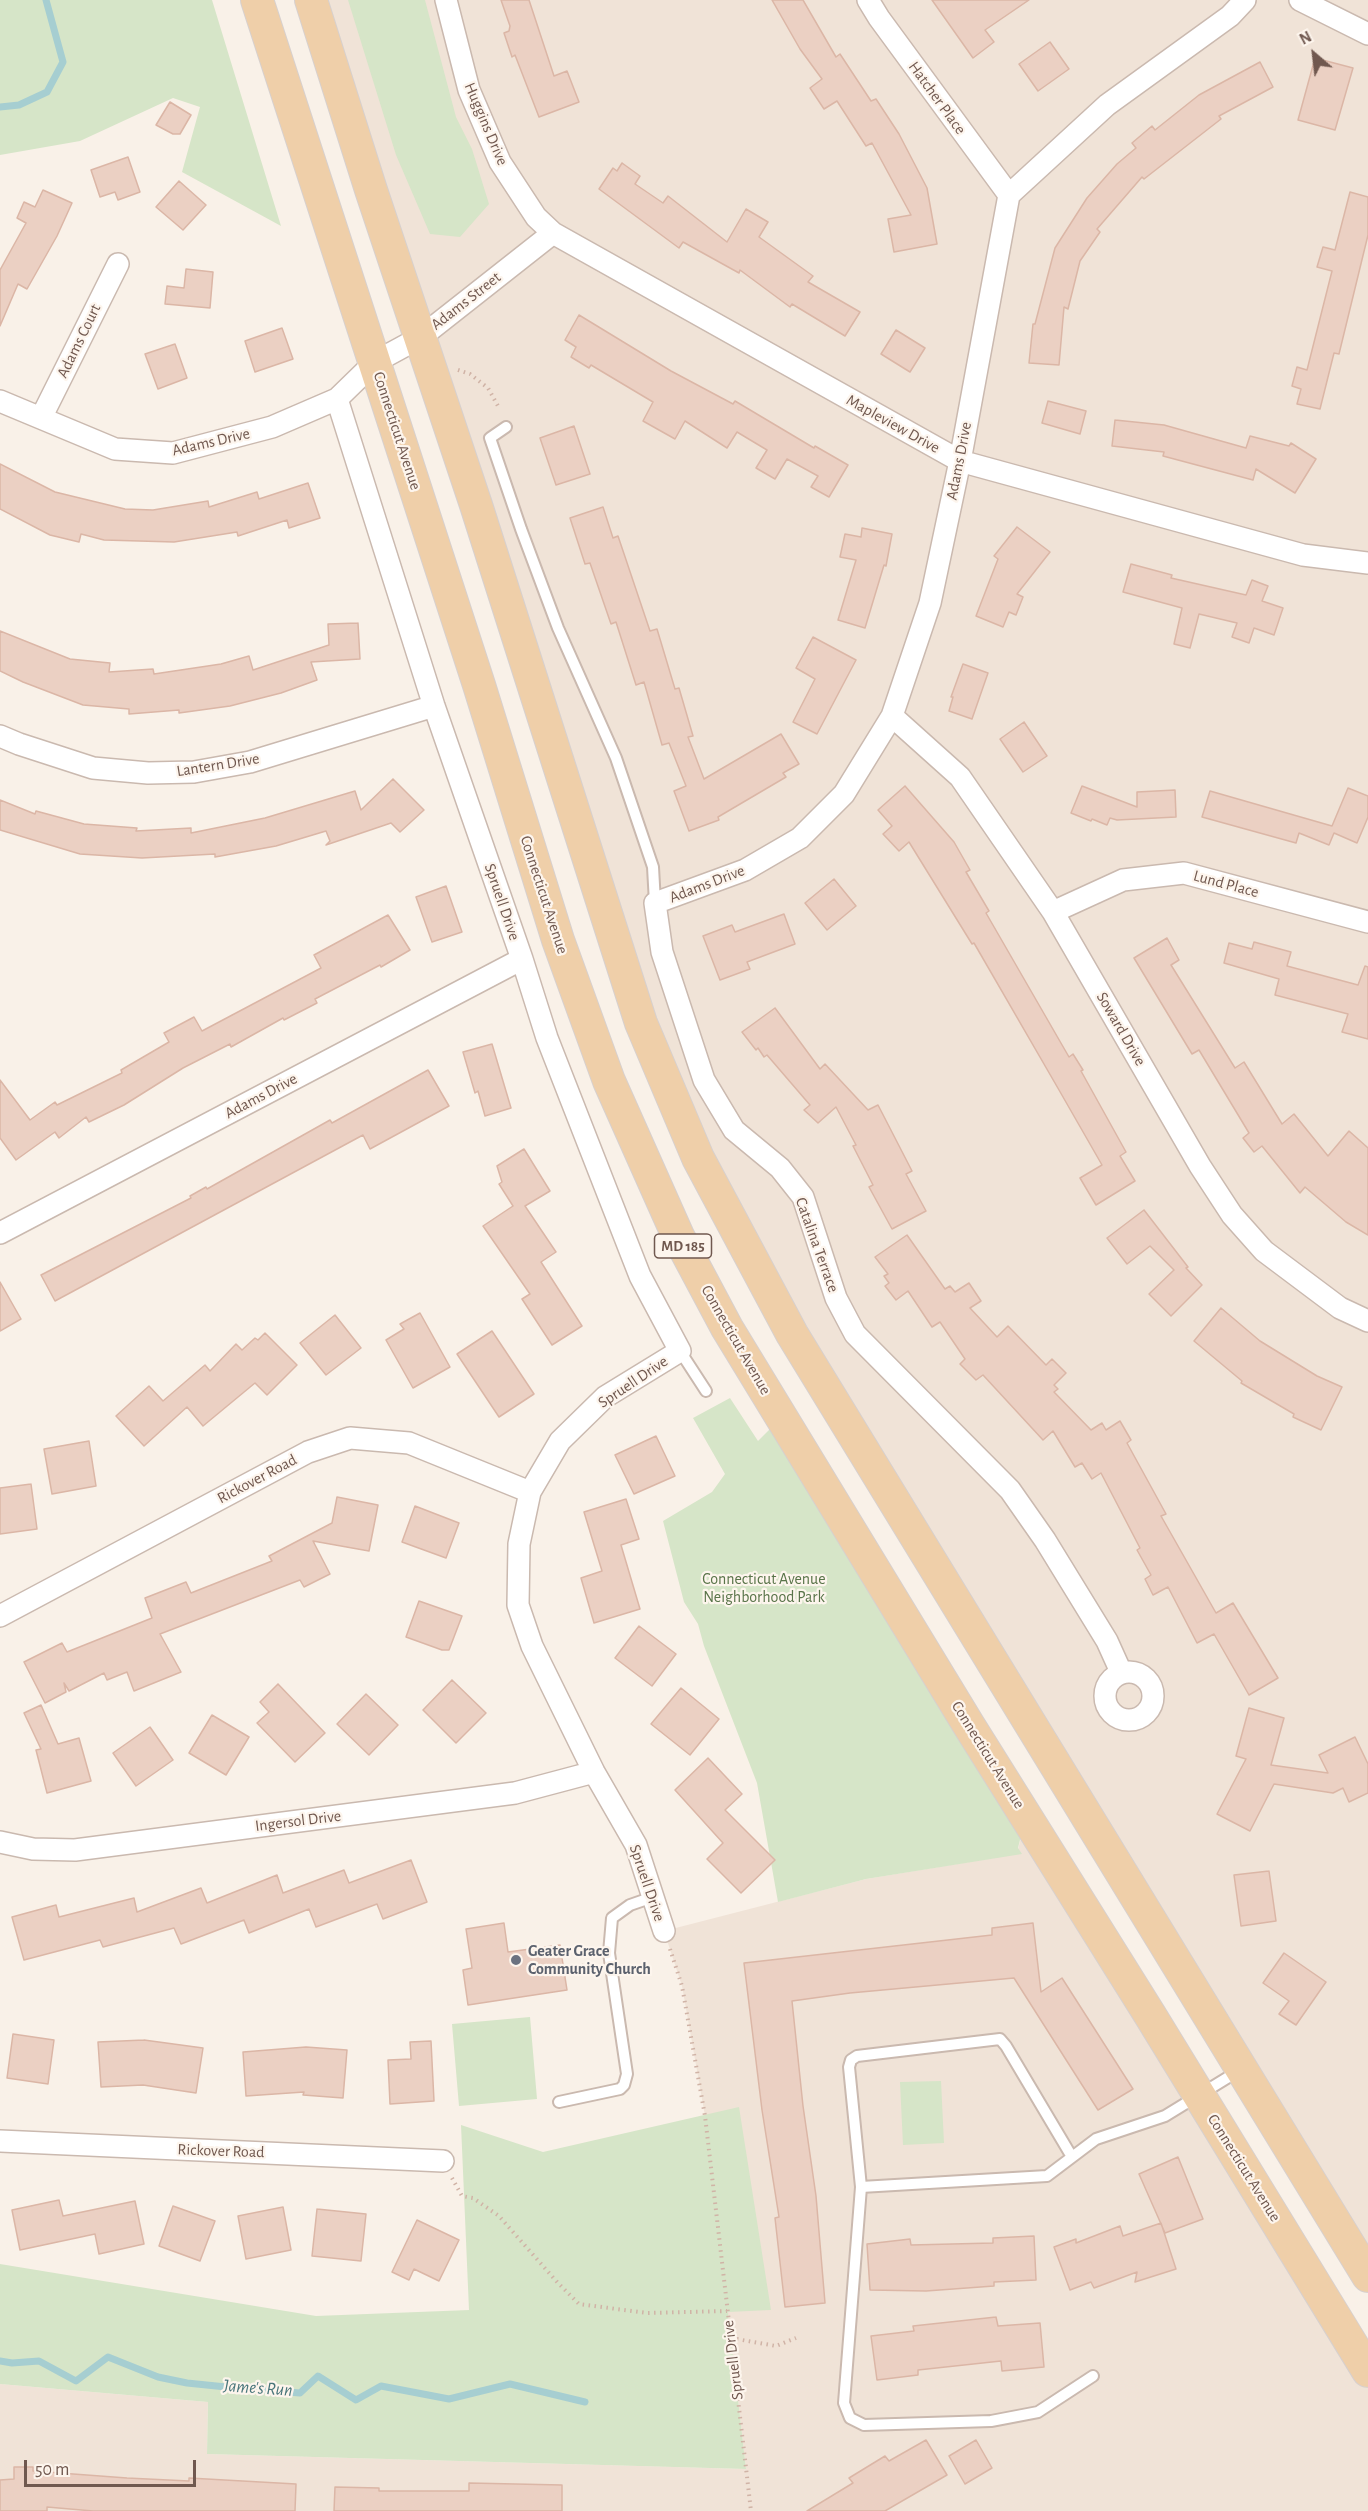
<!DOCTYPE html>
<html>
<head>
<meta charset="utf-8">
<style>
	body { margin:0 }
	#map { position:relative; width:1368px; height:2511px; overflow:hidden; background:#f9f1e8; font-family:"Alegreya Sans",sans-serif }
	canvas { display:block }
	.north { position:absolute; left:1284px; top:24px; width:60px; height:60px; -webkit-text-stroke:4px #fdf5ed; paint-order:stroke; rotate:332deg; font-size:16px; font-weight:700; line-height:24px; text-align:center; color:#70584f }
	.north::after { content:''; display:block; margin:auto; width:21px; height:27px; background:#70584f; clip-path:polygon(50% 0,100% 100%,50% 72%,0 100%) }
	.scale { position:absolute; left:24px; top:2460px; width:172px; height:27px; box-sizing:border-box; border:3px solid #70584f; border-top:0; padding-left:8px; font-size:18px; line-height:21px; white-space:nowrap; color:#70584f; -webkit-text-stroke:4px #fdf5ed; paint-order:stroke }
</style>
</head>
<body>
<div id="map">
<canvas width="1368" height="2511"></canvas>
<div class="north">N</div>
<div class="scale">50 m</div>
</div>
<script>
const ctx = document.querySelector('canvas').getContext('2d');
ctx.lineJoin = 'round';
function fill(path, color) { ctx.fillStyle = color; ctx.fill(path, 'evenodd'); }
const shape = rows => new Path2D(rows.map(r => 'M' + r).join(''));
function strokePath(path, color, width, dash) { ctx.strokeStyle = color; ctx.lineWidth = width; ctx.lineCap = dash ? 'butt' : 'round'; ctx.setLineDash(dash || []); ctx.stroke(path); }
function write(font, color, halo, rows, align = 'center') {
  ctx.font = font + ' "Alegreya Sans",sans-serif'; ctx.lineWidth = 4.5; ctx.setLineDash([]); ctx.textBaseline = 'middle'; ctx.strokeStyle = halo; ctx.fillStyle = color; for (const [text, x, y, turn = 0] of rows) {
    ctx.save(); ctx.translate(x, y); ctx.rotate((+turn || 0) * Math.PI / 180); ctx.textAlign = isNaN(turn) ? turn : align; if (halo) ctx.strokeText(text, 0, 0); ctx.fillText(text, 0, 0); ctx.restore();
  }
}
fill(shape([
	[311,0,1368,0,1368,2276,698,1158],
	[1026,1816,1368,2371,1368,2511,0,2511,0,2384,208,2402,207,2454,746,2469,705,2116,682,1986,664,1931,866,1879,1017,1854]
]), '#f0e3d7');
fill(shape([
	[0,0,212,0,281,226,182,172,200,107,173,98,80,141,0,155],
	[348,0,425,0,456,117,472,149,489,204,460,237,430,234,396,155],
	[730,1398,758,1441,782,1417,1026,1816,1018,1848,1022,1854,866,1879,778,1902,757,1783,704,1646,698,1624,684,1602,663,1521,712,1492,725,1474,693,1418],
	[530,2017,537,2099,459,2106,452,2024],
	[941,2081,944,2143,903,2145,900,2082],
	[739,2107,771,2310,728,2312,746,2469,207,2454,208,2402,0,2384,0,2264,316,2316,469,2310,461,2125,543,2152]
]), '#d6e5c8');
strokePath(shape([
	[0,107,19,105,47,92,63,62,46,0],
	[0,2361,12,2363,39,2361,76,2381,108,2357,158,2377,187,2383,226,2387,300,2393,318,2376,356,2400,381,2386,449,2399,510,2384,585,2402]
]), '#a6ced1', 7);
const building = shape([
	[501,0,529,0,554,76,567,71,579,102,539,117,515,55,512,57,504,33,509,31,510,26,501,0],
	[772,0,803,0,836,57,840,54,871,101,876,99,899,134,927,188,937,244,894,252,888,219,911,215,872,143,866,146,837,101,824,109,810,88,822,79,800,49,772,0],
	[932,0,1029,0,985,30,994,42,973,58,932,0],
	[1050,42,1069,69,1038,91,1019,64,1050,42],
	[1315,58,1353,68,1335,130,1298,120,1315,58],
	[1260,62,1273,87,1219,116,1221,119,1144,179,1142,177,1097,229,1100,232,1080,261,1068,309,1064,307,1059,365,1029,363,1033,324,1035,324,1055,248,1087,198,1117,164,1136,148,1132,143,1152,126,1155,130,1199,95,1260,62],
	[170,102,191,115,180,134,173,134,156,125,170,102],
	[128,157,140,192,118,200,115,192,100,197,91,170,128,157],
	[622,163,640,176,635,184,663,203,668,196,727,242,746,209,768,222,759,237,813,276,808,282,860,312,845,336,792,304,790,307,740,270,739,273,683,242,679,248,599,189,613,168,617,171,622,163],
	[179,181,206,205,183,230,156,207,179,181],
	[43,190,72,203,57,236,27,289,18,284,0,326,0,270,26,223,17,218,24,202,35,207,43,190],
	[1350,192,1368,197,1368,235,1339,354,1334,353,1320,409,1297,404,1301,389,1292,386,1297,367,1307,370,1332,271,1317,267,1323,247,1335,250,1350,192],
	[186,269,213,272,210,308,165,304,167,286,184,288,186,269],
	[579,315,671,371,733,404,735,401,814,448,815,446,848,465,829,497,811,487,818,476,787,459,775,479,756,468,767,450,737,432,727,448,685,421,675,439,643,421,653,402,591,365,589,368,571,357,576,347,565,340,579,315],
	[282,328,293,359,255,372,245,341,282,328],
	[896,330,925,348,910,372,881,354,896,330],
	[175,344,187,378,158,389,145,354,175,344],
	[1048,401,1086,411,1080,434,1042,423,1048,401],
	[1115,420,1164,425,1246,448,1250,436,1289,446,1291,443,1316,459,1295,493,1256,469,1253,480,1163,456,1164,452,1112,446,1115,420],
	[574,426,590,474,556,485,540,438,574,426],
	[0,464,55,492,125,509,153,510,208,501,209,507,257,492,259,499,308,483,320,518,289,528,287,520,238,536,237,532,174,542,104,540,81,534,79,542,50,535,0,509,0,464],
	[603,507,613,538,618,536,650,631,657,629,675,689,679,688,693,736,688,737,704,779,781,734,799,764,783,773,786,777,718,817,719,820,689,831,674,791,686,786,669,743,662,745,644,682,636,685,616,622,611,624,590,563,585,564,570,518,603,507],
	[1017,527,1050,552,1017,594,1023,597,1016,615,1009,612,1003,627,976,616,998,559,994,556,1017,527],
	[862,528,892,534,886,566,884,565,865,628,838,620,856,560,840,557,845,534,861,537,862,528],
	[1131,564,1172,575,1171,578,1246,595,1252,580,1268,586,1262,601,1283,608,1274,635,1254,628,1249,643,1232,637,1237,623,1199,614,1190,648,1174,644,1182,608,1123,592,1131,564],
	[358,623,360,659,311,662,317,680,281,693,230,706,179,713,179,710,129,714,129,709,83,705,23,682,0,671,0,631,70,659,110,663,109,672,153,669,154,674,221,664,249,656,253,670,329,645,328,624,358,623],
	[813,637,856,660,817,734,793,722,815,679,796,668,813,637],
	[963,664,988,673,972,719,949,711,953,697,951,697,963,664],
	[1024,722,1047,756,1023,772,1000,739,1024,722],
	[393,779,424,810,400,832,391,823,326,845,330,841,326,831,276,846,215,857,215,854,142,858,80,854,0,830,0,800,35,814,36,811,84,824,137,828,136,831,191,828,191,833,265,818,355,791,361,810,393,779],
	[905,786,954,842,970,870,966,872,989,911,986,913,1069,1057,1073,1054,1083,1070,1081,1071,1126,1152,1120,1156,1135,1181,1096,1205,1080,1178,1102,1165,1059,1090,974,943,972,944,909,842,899,851,883,834,892,826,878,810,905,786],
	[1082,786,1137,807,1137,792,1175,790,1176,817,1117,820,1110,818,1107,825,1092,819,1091,821,1071,813,1082,786],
	[1348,788,1368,796,1368,817,1357,843,1334,833,1329,845,1299,833,1296,843,1202,817,1210,791,1332,826,1348,788],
	[834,879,856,906,827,930,805,903,834,879],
	[446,886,462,932,432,942,416,897,446,886],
	[784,914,795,944,747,962,750,969,720,980,703,936,732,925,735,932,784,914],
	[388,915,410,950,381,967,380,965,315,999,317,1003,284,1020,283,1018,231,1047,230,1044,183,1068,124,1105,89,1122,86,1117,59,1138,55,1132,16,1160,0,1138,0,1080,30,1120,55,1102,57,1105,122,1073,121,1070,169,1042,164,1033,194,1017,202,1031,321,968,314,955,388,915],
	[1167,938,1179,960,1171,965,1235,1068,1244,1062,1282,1124,1294,1114,1328,1156,1349,1131,1368,1148,1368,1235,1346,1222,1305,1187,1300,1193,1262,1146,1254,1152,1243,1138,1249,1133,1199,1050,1192,1054,1134,958,1167,938],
	[1254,942,1291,952,1287,966,1358,985,1365,966,1368,967,1368,1039,1342,1032,1348,1014,1275,995,1279,979,1224,963,1229,943,1252,949,1254,942],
	[775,1008,820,1069,825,1064,868,1110,878,1105,912,1171,906,1174,926,1211,892,1229,869,1187,873,1185,853,1146,856,1145,836,1107,818,1123,804,1110,810,1105,767,1055,764,1057,758,1048,756,1050,742,1032,775,1008],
	[492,1044,511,1108,485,1116,478,1091,475,1093,463,1052,492,1044],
	[428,1070,449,1106,370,1149,363,1135,55,1301,41,1275,191,1198,190,1196,206,1187,207,1189,330,1120,332,1123,428,1070],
	[524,1149,550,1191,525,1206,556,1252,541,1262,582,1326,552,1345,522,1299,530,1294,483,1226,513,1206,499,1184,502,1182,497,1166,524,1149],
	[1144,1210,1188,1267,1186,1268,1202,1285,1171,1316,1149,1294,1174,1270,1150,1246,1127,1264,1107,1238,1144,1210],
	[907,1235,945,1289,950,1286,955,1292,969,1283,981,1301,970,1308,997,1337,1008,1326,1046,1365,1052,1359,1066,1373,1054,1385,1058,1389,1054,1392,1091,1430,1102,1423,1106,1430,1120,1421,1131,1440,1127,1443,1166,1514,1161,1516,1216,1613,1233,1603,1278,1678,1249,1695,1214,1634,1197,1643,1168,1587,1153,1595,1145,1579,1151,1575,1137,1550,1140,1548,1101,1473,1092,1479,1082,1463,1075,1467,1053,1431,1043,1440,983,1375,976,1380,960,1364,965,1359,940,1322,932,1327,908,1291,896,1300,885,1286,889,1283,884,1276,888,1274,875,1257,907,1235],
	[0,1282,21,1319,0,1331,0,1282],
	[1221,1308,1260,1341,1317,1376,1342,1387,1321,1430,1293,1417,1294,1414,1241,1383,1242,1381,1194,1341,1221,1308],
	[420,1313,450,1367,413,1388,386,1340,404,1329,400,1324,420,1313],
	[335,1315,361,1348,326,1375,300,1343,335,1315],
	[492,1331,534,1394,499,1417,457,1354,492,1331],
	[265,1333,297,1365,267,1395,255,1383,203,1426,187,1407,144,1446,116,1416,149,1386,163,1401,205,1365,210,1371,236,1344,242,1350,255,1338,258,1340,265,1333],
	[656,1436,675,1476,634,1494,615,1455,656,1436],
	[89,1441,96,1486,52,1494,44,1449,89,1441],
	[31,1484,37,1529,0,1534,0,1488,31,1484],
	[337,1497,378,1505,369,1551,313,1541,330,1574,304,1587,300,1580,160,1634,181,1672,134,1691,127,1672,107,1680,104,1673,69,1691,64,1683,66,1692,45,1703,24,1662,62,1643,67,1652,152,1618,145,1598,186,1582,191,1593,272,1561,269,1556,332,1523,337,1497],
	[626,1499,639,1539,621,1545,640,1609,594,1623,581,1578,602,1571,584,1512,626,1499],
	[415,1506,459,1523,446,1558,402,1542,415,1506],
	[419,1601,462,1616,449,1650,442,1650,406,1637,419,1601],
	[639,1626,676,1654,652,1686,615,1658,639,1626],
	[452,1680,486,1713,456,1743,423,1710,452,1680],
	[278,1684,325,1733,295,1762,257,1723,269,1712,260,1702,278,1684],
	[681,1688,719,1719,690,1755,651,1724,681,1688],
	[366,1694,398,1725,369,1755,337,1724,366,1694],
	[41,1705,58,1744,79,1738,91,1781,47,1793,36,1750,41,1749,24,1713,41,1705],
	[1249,1708,1284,1718,1271,1765,1328,1773,1319,1755,1355,1737,1368,1764,1368,1793,1349,1802,1343,1788,1333,1793,1274,1784,1250,1831,1217,1814,1246,1759,1236,1756,1249,1708],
	[212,1715,249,1737,226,1775,189,1753,212,1715],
	[150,1727,173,1760,136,1786,113,1753,150,1727],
	[708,1758,742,1794,725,1810,775,1860,741,1893,707,1859,723,1843,675,1790,708,1758],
	[411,1860,427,1902,383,1919,377,1904,316,1927,309,1909,249,1933,244,1920,181,1944,174,1928,103,1947,100,1940,24,1960,12,1917,56,1905,59,1917,134,1898,137,1912,201,1888,207,1903,277,1875,283,1893,344,1870,349,1883,411,1860],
	[1269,1871,1276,1921,1241,1926,1234,1875,1269,1871],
	[504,1923,508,1952,560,1945,567,1990,468,2005,463,1970,472,1968,466,1929,504,1923],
	[1033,1923,1041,1992,1062,1978,1133,2089,1098,2110,1014,1978,850,1993,792,2001,803,2106,816,2196,825,2303,785,2307,775,2218,779,2217,762,2110,744,1963,992,1935,992,1928,1033,1923],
	[1284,1953,1326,1982,1296,2025,1279,2014,1289,2001,1263,1983,1284,1953],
	[13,2034,54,2040,48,2084,7,2078,13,2034],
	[144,2040,203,2048,196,2093,143,2085,101,2087,98,2042,144,2040],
	[431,2041,434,2101,390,2104,388,2060,411,2059,410,2042,431,2041],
	[306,2047,347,2050,343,2098,303,2095,304,2092,246,2096,243,2052,306,2047],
	[1178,2157,1203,2219,1165,2233,1139,2174,1178,2157],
	[59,2200,63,2216,135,2201,144,2244,99,2254,95,2234,20,2250,12,2210,59,2200],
	[173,2206,215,2221,200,2261,159,2246,173,2206],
	[283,2207,291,2250,246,2259,238,2216,283,2207],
	[317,2209,366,2214,361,2261,312,2256,317,2209],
	[417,2220,459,2240,439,2281,414,2269,409,2280,392,2272,417,2220],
	[1161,2223,1176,2269,1135,2282,1137,2272,1094,2288,1091,2282,1070,2290,1054,2247,1076,2239,1076,2243,1120,2226,1123,2236,1161,2223],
	[1034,2236,1036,2280,994,2282,994,2286,926,2291,870,2290,867,2244,910,2239,911,2245,993,2243,993,2238,1034,2236],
	[996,2317,998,2326,1040,2323,1044,2367,1002,2371,1001,2361,918,2370,918,2375,877,2380,871,2336,914,2331,913,2326,996,2317],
	[926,2440,947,2475,885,2511,807,2511,853,2483,849,2478,885,2456,889,2461,926,2440],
	[976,2440,992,2468,965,2484,949,2456,976,2440],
	[14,2467,33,2467,33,2471,127,2478,189,2481,189,2478,296,2484,295,2511,93,2511,47,2507,47,2511,0,2511,0,2480,14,2479,14,2467],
	[469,2483,562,2485,562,2511,334,2511,335,2487,379,2488,379,2491,469,2491,469,2483]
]);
fill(building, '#ebd0c3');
strokePath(building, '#dbb6a6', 1.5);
const lane = shape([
	[506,427,490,438,521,529,558,628,616,758,653,867,655,903],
	[680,1351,706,1391],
	[559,2102,620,2089,624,2085,627,2074,609,1953,612,1918,630,1905,653,1897],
	[1072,2157,1006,2046,1000,2039,857,2056,851,2060,849,2067,861,2187,1047,2176,1096,2139,1165,2116,1240,2070],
	[861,2187,844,2403,850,2418,864,2425,991,2421,1038,2412,1093,2376]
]);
const street = shape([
	[446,0,469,90,500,162,536,217,553,233,960,461,1303,555,1368,563],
	[868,0,879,18,1009,195],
	[1300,0,1368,34],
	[337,399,434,706,522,959,547,1038,640,1276,680,1351,605,1397,560,1441,530,1492,519,1544,518,1605,532,1646,594,1772,636,1845,664,1931],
	[0,401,115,449,173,453,272,427,337,399,375,362,421,337,553,233],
	[41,418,118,264],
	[892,716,960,777,1053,912,1200,1166,1232,1215,1264,1251,1340,1308,1368,1321],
	[0,736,19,744,93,768,148,773,194,772,250,762,434,706],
	[1053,912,1123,880,1184,873,1368,922],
	[0,1233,522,959],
	[0,1616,308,1452,350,1438,409,1443,530,1492],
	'1105 1696a24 24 0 1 1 48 0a24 24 0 1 1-48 0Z',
	[1121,1672,1107,1641,1045,1540,1010,1490,855,1334,836,1298,803,1197,780,1168,734,1130,704,1080,662,952,655,903,745,870,800,838,844,794,892,716,930,603,960,461,1009,195,1107,105,1230,16,1245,0],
	[0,1842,33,1849,75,1850,515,1793,594,1772],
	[0,2141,443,2161]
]);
const primary = shape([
	[257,0,479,685,558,940,609,1081,678,1236,727,1328,968,1724,1150,2015,1368,2371],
	[311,0,371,190,476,505,641,1023,698,1158,792,1334,1368,2276]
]);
strokePath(lane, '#cab9af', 14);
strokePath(street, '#cab9af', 24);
strokePath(primary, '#d7d0ce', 34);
strokePath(shape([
	[458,370,470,374,488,388,498,406],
	[670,1949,682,1986,705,2116,751,2511],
	[564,1967,595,1965],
	[452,2178,462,2196,473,2198,499,2216,558,2283,579,2304,647,2313,727,2311],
	[731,2338,776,2346,796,2338]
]), '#d0b3a6', 4, [1.5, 4.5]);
strokePath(lane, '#fff', 10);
strokePath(street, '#fff', 21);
strokePath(primary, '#efcfa9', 32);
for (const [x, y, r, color] of [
	[516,1960,6,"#6b7280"]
]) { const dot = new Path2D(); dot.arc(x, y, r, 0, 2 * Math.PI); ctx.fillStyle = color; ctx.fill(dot); strokePath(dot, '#fdf5ed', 2); }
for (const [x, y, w] of [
	[683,1246,57]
]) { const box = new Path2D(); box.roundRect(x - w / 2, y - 12, w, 24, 4.5); ctx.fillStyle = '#fdf5ed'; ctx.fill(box); strokePath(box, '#70584f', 1.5); }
write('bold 15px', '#70584f', null, [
	["MD 185",683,1246]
]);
write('16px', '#70584f', '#fdf5ed', [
	["Hatcher Place",937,98,54],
	["Huggins Drive",486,124,67],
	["Adams Street",466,301,-38],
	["Adams Court",79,341,-64],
	["Mapleview Drive",893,424,29],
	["Connecticut Avenue",397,431,72],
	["Adams Drive",211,442,-13],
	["Adams Drive",959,461,-79],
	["Lantern Drive",218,765,-9],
	["Adams Drive",707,884,-21],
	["Lund Place",1226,884,15],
	["Connecticut Avenue",544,895,72],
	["Spruell Drive",502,902,71],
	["Soward Drive",1121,1029,60],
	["Adams Drive",261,1096,-28],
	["Catalina Terrace",817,1245,70],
	["Connecticut Avenue",736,1340,60],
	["Spruell Drive",633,1382,-34],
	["Rickover Road",257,1479,-28],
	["Connecticut Avenue",988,1755,58],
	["Ingersol Drive",298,1821,-7],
	["Spruell Drive",647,1883,71],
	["Rickover Road",221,2151,2],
	["Connecticut Avenue",1244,2168,58],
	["Spruell Drive",733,2360,-97]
]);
write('16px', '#597449', '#fdf5ed', [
	["Connecticut Avenue",764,1579],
	["Neighborhood Park",764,1597]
]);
write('bold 16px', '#5b616d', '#fdf5ed', [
	["Geater Grace",528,1951],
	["Community Church",528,1969]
], 'left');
write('italic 18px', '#48757a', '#fdf5ed', [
	["Jame's Run",258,2388,4]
]);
</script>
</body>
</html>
